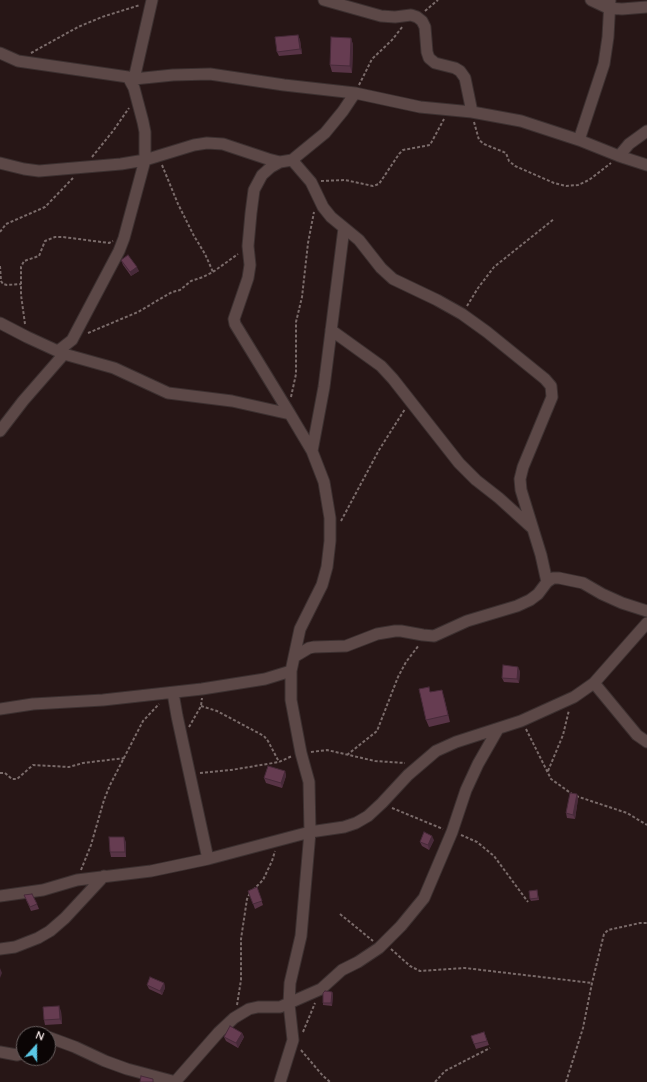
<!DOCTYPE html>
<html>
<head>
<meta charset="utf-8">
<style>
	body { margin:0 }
	#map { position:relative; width:647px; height:1082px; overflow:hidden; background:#271616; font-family:Quicksand,sans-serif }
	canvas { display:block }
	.north { position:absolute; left:16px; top:1026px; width:40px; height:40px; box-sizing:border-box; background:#0b0505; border:1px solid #675e5e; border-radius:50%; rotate:21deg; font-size:11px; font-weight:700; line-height:16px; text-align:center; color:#f1e4e3 }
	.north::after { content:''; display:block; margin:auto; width:14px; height:18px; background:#5bc8e6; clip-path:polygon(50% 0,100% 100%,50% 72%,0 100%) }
</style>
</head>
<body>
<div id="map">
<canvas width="647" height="1082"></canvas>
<div class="north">N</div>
</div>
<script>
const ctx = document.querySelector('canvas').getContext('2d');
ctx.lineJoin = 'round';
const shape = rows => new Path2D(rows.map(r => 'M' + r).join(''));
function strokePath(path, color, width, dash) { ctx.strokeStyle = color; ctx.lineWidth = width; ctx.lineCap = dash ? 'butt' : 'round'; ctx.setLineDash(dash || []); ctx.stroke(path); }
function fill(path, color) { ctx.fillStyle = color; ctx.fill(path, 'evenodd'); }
const street = shape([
	[324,0,381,16,395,17,411,15,417,17,422,21,425,27,427,52,429,58,435,63,455,68,460,71,465,78,472,112],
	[591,0,608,8,622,9,647,7],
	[0,53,18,61,128,77,134,79,173,75,210,74,284,85,355,93,420,107,472,112,521,121,579,140,619,156,647,165],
	[134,79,152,0],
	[579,140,604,64,608,37,610,0],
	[619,156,629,144,647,131],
	[292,160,311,182,323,207,331,217,359,240,381,268,393,279,437,300,462,314,487,332,545,379,551,386,552,397,523,467,520,479,521,490,541,555,547,582],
	[280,162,271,167,262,175,254,190,251,213,248,246,250,265,248,278,234,319,235,324,290,414],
	[0,163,24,169,39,171,121,164,145,160,194,145,207,143,223,144,268,159,280,162,292,160,325,133,343,111,355,93],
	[0,323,27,337,64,354,114,368,168,393,232,401,290,414,312,451,324,482,330,518,330,541,327,567,322,585,300,629,291,671,291,700,301,753,309,782,310,832,301,936,290,983,289,1004,293,1040,280,1082],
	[331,330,381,366,393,379,459,463,476,480,499,498,531,527],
	[58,351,72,340,119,251,124,238,145,160,145,132,143,122,134,88,128,77],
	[0,431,23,401,64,354],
	[312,451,324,387,344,228],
	[294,657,309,648,314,647,346,646,377,634,395,631,401,631,423,635,434,636,467,621,517,606,530,600,538,594,547,582,553,578,559,578,583,583,602,594,622,603,647,611],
	[594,683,637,735,647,742],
	[173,693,177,716,208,859],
	[0,709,33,704,103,700,202,689,265,679,291,671],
	[0,896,43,890,77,880,151,871,208,859,310,832,344,827,356,823,368,816,382,803,408,775,436,751,456,742,521,721,574,697,594,683,647,623],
	[0,949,15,947,38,938,50,931,65,918,104,876],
	[29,1034,32,1033,40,1034],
	[48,1037,75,1047,105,1061,127,1069,176,1082],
	[0,1052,17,1055,20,1054,24,1043],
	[175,1082,219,1032,234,1018,249,1009,258,1007,280,1007,321,989,342,970,358,962,379,948,401,926,424,898,452,832,466,790,478,764,498,729]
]);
strokePath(street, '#3c3030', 13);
strokePath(shape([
	[425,11,438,0],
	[31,53,78,27,102,17,140,5],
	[359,85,372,59,392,40,403,26],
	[474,122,479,140,484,144,506,153,509,161,515,166,554,183,566,186,578,185,589,180,611,163],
	[92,157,113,131,129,108],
	[162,165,178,204,194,236,205,254,213,272],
	[321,181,345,180,373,186,379,184,399,154,403,150,430,145,444,119],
	[0,232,6,224,45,207,73,178],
	[0,266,1,281,3,284,7,285,21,284],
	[467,306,478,288,494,267,554,219],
	[25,324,21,295,21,267,24,261,39,256,45,241,55,237,63,237,109,243,113,241],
	[88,333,138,312,172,292,180,290,191,281,203,277,213,272,238,254],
	[291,397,296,374,296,322,302,297,308,243,314,212],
	[341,521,379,450,405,409],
	[201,706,217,711,264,736,268,741,279,762],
	[189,727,201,706,202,698],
	[526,729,551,779,572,794],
	[311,752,327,750,375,761,405,763],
	[347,755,377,731,398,677,406,662,419,645],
	[548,771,563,735,569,710],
	[0,773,5,773,12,779,17,779,33,765,69,767,83,763,125,758],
	[200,773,231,770,279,762,292,756],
	[576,796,627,813,647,825],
	[392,808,443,829],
	[461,835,477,842,494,856,528,902],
	[81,870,91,845,104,800,110,785,143,721,159,704],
	[253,890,263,880,272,861,275,851],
	[340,914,373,941],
	[391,949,410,966,420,971,465,968,592,983],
	[237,1005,241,980,241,939,247,899,250,893],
	[303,1032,315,1003],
	[301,1050,323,1076,330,1082],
	[435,1082,445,1071,490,1048],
	[566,1082,583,1028,592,983,604,934,608,930,640,923,647,923]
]), '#7a6b6a', 2, [3, 2]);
strokePath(street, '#5c4847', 11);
fill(shape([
	[298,35,300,40,302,54,279,56,277,52],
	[351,38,353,45,352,73,332,72,330,65],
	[121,260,139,271,131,276,123,265],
	[520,671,519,683,504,682,502,678],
	[431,692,444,697,450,722,429,727,426,720],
	[285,771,286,776,282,788,266,783,264,778],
	[577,794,578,799,575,819,567,818,566,813],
	[434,840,429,850,422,846,420,842],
	[126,842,126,857,111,857,110,852],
	[257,887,263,905,255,909,248,891],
	[537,890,539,900,531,901,530,899],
	[24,895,37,904,39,909,31,911],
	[164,983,165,988,162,995,149,989,147,985],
	[332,992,333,994,332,1006,323,1005,323,1003],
	[61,1011,62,1024,45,1025,44,1020],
	[484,1032,489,1045,476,1049,471,1036],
	[242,1033,244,1037,238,1048,226,1041,224,1037]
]), '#583446');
fill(shape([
	[298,35,300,40,302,54,300,49],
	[351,38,353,45,352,73,350,66],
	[137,267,139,271,131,276,130,272],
	[518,667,520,671,519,683,517,679],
	[285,771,286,776,282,788,281,783],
	[577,794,578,799,575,819,573,815],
	[432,836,434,840,429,850,428,845],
	[124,837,126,842,126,857,125,852],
	[0,968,2,973,0,978],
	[164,983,165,988,162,995,160,991],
	[332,992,333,994,332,1006,331,1003],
	[59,1006,61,1011,62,1024,60,1019],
	[242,1033,244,1037,238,1048,236,1043]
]), '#472a39');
const building = shape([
	[298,35,300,49,277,52,275,37,298,35],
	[331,37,351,38,350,66,330,65,331,37],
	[128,255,137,267,130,272,121,260,128,255],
	[503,665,518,667,517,679,502,678,503,665],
	[429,687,430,692,442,690,448,715,426,720,419,689,429,687],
	[268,766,285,771,281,783,264,778,268,766],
	[570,793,577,794,573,815,566,813,570,793],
	[424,832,432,836,428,845,420,842,424,832],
	[109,837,124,837,125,852,110,852,109,837],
	[257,887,262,901,253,904,248,891,257,887],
	[537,890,538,898,530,899,529,891,537,890],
	[32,894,37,904,30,907,24,895,32,894],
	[150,977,164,983,160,991,147,985,150,977],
	[325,991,332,992,331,1003,323,1003,323,993,325,991],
	[59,1006,60,1019,44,1020,43,1007,59,1006],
	[230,1026,242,1033,236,1043,224,1037,230,1026],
	[484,1032,487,1041,474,1044,471,1036,484,1032],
	[141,1076,153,1079,153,1082,140,1082,141,1076]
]);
fill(building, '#663c51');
strokePath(building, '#472a39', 1);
</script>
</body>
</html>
